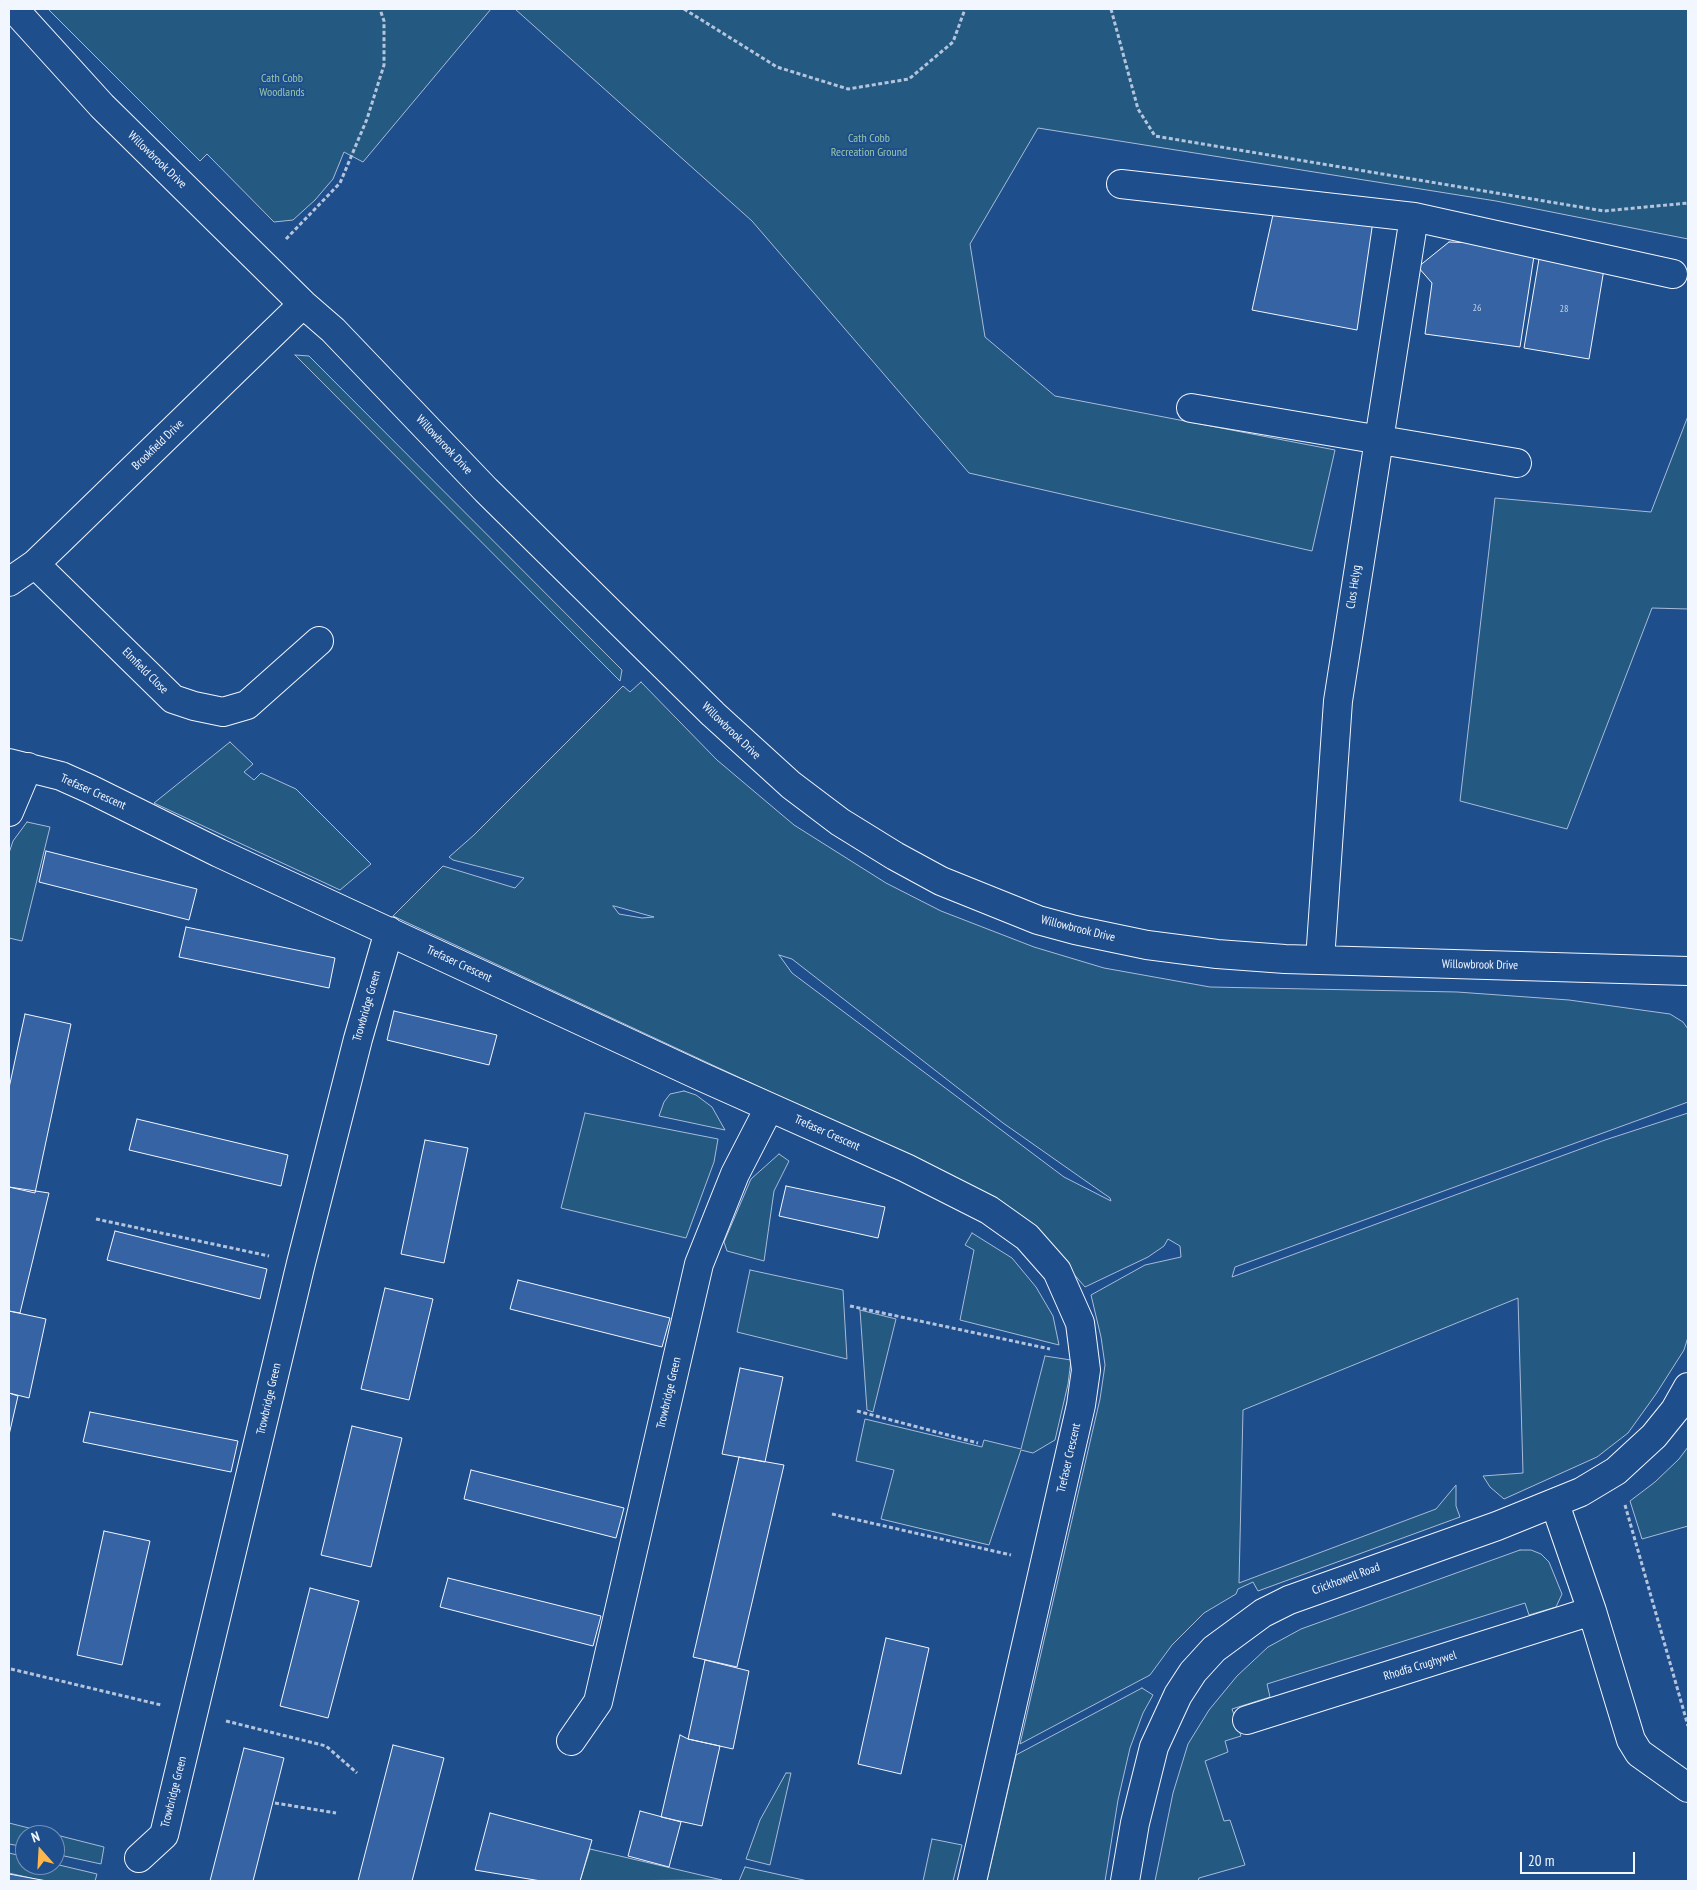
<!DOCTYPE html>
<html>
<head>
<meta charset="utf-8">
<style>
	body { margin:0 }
	#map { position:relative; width:1697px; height:1890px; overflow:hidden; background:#1f4e8c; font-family:"PT Sans Narrow",sans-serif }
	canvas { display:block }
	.frame { position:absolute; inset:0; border:10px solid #f2f6ff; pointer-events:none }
	.north { position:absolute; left:15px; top:1825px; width:50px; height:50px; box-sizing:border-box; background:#1f4e8c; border:1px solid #7391ba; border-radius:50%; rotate:341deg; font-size:14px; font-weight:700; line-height:20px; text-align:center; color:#f2f6ff }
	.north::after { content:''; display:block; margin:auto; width:18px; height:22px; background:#ffb74d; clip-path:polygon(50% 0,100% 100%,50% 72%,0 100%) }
	.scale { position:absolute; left:1520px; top:1852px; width:115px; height:22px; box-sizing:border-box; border:2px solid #f2f6ff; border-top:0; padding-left:6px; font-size:15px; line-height:18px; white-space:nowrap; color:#f2f6ff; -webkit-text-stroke:4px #1f4e8c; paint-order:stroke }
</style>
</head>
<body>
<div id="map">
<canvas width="1697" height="1890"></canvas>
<div class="frame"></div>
<div class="north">N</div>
<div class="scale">20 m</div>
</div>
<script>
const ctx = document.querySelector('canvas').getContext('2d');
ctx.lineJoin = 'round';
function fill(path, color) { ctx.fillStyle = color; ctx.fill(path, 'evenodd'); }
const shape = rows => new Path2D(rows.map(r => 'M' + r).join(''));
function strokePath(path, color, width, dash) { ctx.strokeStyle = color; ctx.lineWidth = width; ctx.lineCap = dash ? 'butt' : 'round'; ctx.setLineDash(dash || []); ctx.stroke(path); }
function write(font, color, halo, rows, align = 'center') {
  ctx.font = font + ' "PT Sans Narrow",sans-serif'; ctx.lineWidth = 4; ctx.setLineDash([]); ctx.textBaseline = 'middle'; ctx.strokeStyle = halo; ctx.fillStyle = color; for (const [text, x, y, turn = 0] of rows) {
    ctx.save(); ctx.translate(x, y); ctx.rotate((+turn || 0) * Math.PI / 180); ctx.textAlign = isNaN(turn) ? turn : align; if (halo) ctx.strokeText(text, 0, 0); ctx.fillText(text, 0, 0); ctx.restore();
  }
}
const green = shape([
	[48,9,491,9,363,162,344,152,333,179,315,200,293,220,274,222,207,154,200,161,48,9],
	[515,9,1688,9,1688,239,1496,201,1038,128,970,244,985,337,1055,396,1335,450,1312,551,969,473,752,221,515,9],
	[295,355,309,356,622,670,620,681,295,355],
	[1688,416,1688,609,1652,608,1567,829,1460,801,1495,498,1651,512,1688,416],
	[641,682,717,760,794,825,886,883,941,911,1034,947,1104,968,1210,987,1457,992,1569,1000,1670,1014,1683,1022,1688,1029,1688,1102,1235,1267,1232,1277,1605,1140,1688,1113,1688,1337,1684,1350,1656,1394,1628,1433,1597,1457,1504,1499,1490,1487,1483,1476,1523,1473,1518,1298,1243,1410,1239,1583,1436,1509,1456,1485,1456,1506,1460,1517,1258,1591,1253,1582,1238,1589,1236,1594,1204,1613,1172,1645,1150,1675,1020,1744,1100,1399,1105,1365,1101,1337,1091,1295,1145,1265,1181,1257,1180,1246,1168,1239,1164,1246,1148,1257,1085,1287,1058,1256,899,1152,393,916,443,866,515,888,524,878,453,860,449,857,474,835,623,686,630,692,641,682],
	[613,906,614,906,654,917,642,918,619,914,613,906],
	[779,955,792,959,1003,1123,1110,1198,1111,1201,1064,1177,792,973,779,955],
	[230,742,253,764,244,772,254,780,261,773,296,789,371,864,340,890,154,803,230,742],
	[27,822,50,827,22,941,9,938,9,853,13,841,27,822],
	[684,1091,696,1095,712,1107,725,1130,659,1116,664,1102,670,1094,684,1091],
	[585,1113,718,1139,714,1162,686,1238,561,1208,585,1113],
	[779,1154,789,1161,774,1191,764,1261,727,1251,724,1242,751,1179,779,1154],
	[972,1233,1012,1258,1036,1287,1053,1316,1059,1345,960,1320,974,1250,965,1245,972,1233],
	[750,1270,843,1290,847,1359,737,1332,750,1270],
	[860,1310,896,1319,873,1412,867,1410,860,1310],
	[1045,1356,1071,1360,1068,1384,1055,1440,1033,1453,1021,1450,989,1545,881,1519,894,1470,856,1461,865,1419,982,1447,984,1440,1021,1449,1045,1356],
	[1688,1447,1688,1526,1642,1539,1630,1501,1655,1482,1679,1459,1688,1447],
	[1520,1550,1531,1550,1541,1554,1549,1562,1562,1594,1556,1607,1529,1615,1525,1603,1267,1684,1270,1697,1232,1709,1241,1736,1225,1741,1228,1752,1205,1761,1224,1821,1230,1820,1245,1865,1199,1878,1198,1881,1155,1881,1173,1793,1188,1744,1209,1710,1237,1676,1268,1647,1301,1629,1520,1550],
	[1142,1688,1153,1695,1143,1713,1130,1748,1118,1800,1105,1881,987,1881,1016,1755,1142,1688],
	[786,1773,791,1773,770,1865,746,1859,760,1820,786,1773],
	[9,1823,104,1847,101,1864,55,1854,55,1835,25,1835,25,1847,9,1844,9,1823],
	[932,1839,962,1845,953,1881,923,1881,932,1839],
	[590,1849,722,1880,580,1881,590,1849],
	[9,1853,25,1857,25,1865,55,1864,97,1874,95,1881,43,1881,9,1873,9,1853],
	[745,1867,808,1881,739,1881,745,1867]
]);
fill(green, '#245a82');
strokePath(green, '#a8bbd7', 1);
const building = shape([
	[1274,210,1373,221,1357,330,1252,310,1274,210],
	[1449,242,1480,243,1534,256,1520,347,1425,334,1432,283,1418,267,1449,242],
	[1539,259,1604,269,1589,359,1524,348,1539,259],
	[46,851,197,889,189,920,39,882,46,851],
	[186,927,335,958,329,988,179,957,186,927],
	[394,1011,497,1035,489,1065,387,1040,394,1011],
	[25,1014,71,1024,35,1193,9,1187,9,1088,25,1014],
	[137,1119,288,1155,281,1186,129,1150,137,1119],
	[425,1140,468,1148,444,1263,401,1254,425,1140],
	[786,1186,885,1207,878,1238,779,1216,786,1186],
	[9,1187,49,1193,20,1313,9,1311,9,1187],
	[115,1231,267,1269,260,1299,107,1260,115,1231],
	[518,1280,670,1318,662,1347,510,1309,518,1280],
	[385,1288,433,1299,409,1400,361,1389,385,1288],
	[9,1311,46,1319,29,1398,9,1393,9,1311],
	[740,1368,783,1377,765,1462,722,1454,740,1368],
	[9,1393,18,1396,9,1435,9,1393],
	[90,1412,238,1441,231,1472,83,1442,90,1412],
	[352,1426,402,1438,371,1567,321,1555,352,1426],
	[739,1457,784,1465,737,1667,693,1657,739,1457],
	[471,1470,624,1508,616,1538,464,1499,471,1470],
	[104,1531,150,1541,122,1665,77,1655,104,1531],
	[448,1578,601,1616,593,1646,440,1607,448,1578],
	[310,1588,359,1601,328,1718,280,1706,310,1588],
	[886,1638,929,1648,901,1774,858,1764,886,1638],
	[705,1660,749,1671,733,1749,688,1739,705,1660],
	[680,1735,688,1739,720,1746,702,1826,661,1817,680,1735],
	[393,1745,444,1758,412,1881,358,1881,393,1745],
	[244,1748,284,1758,253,1881,210,1881,244,1748],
	[640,1811,681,1822,669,1867,628,1856,640,1811],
	[490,1813,592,1840,580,1881,541,1881,475,1870,490,1813],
	[9,1874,47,1881,9,1881,9,1874]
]);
fill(building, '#3563a3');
strokePath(building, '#f2f6ff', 1);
const minor = shape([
	[14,9,102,106,303,304,333,330,486,490,713,714,791,785,840,822,895,856,941,881,1038,920,1075,930,1147,945,1217,954,1285,959,1688,971],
	[1121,184,1414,217,1673,274],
	[1191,408,1517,463],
	[35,564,173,699,194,706,223,712,247,705,319,641],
	[9,582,35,564,60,540,303,304],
	[9,763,61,776,90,789,219,853,702,1077,906,1168,989,1210,1027,1237,1057,1271,1080,1323,1086,1370,1081,1405,972,1881],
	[9,812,28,767],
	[1320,960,1338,701,1414,217],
	[1555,1504,1592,1611,1631,1740,1639,1753,1688,1788],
	[1247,1720,1592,1611],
	[571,1741,598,1702,699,1264,735,1174,769,1108],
	[139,1858,164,1835,301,1263,358,1039,389,931],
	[1125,1881,1135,1823,1154,1747,1178,1695,1193,1672,1214,1649,1263,1613,1289,1600,1497,1526,1581,1492,1616,1471,1654,1436,1675,1410,1688,1387]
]);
strokePath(minor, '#f2f6ff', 30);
strokePath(shape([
	[684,9,777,67,848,89,909,79,953,42,965,9],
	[1111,9,1138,109,1155,136,1604,211,1688,203],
	[286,239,340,183,367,119,384,65,384,21,380,9],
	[96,1219,269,1256],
	[850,1306,1050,1349],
	[857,1411,978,1443],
	[1625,1505,1688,1726],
	[832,1514,1011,1555],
	[11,1669,161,1705],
	[226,1721,326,1746,357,1773],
	[275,1803,336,1813]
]), '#b3c4dc', 3, [4, 2.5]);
strokePath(minor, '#1f4e8c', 28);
write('10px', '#c3d1e8', null, [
	["26",1477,308],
	["28",1564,309]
]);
write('12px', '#97c8a6', '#1f4e8c', [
	["Cath Cobb",282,79],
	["Woodlands",282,93],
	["Cath Cobb",869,139],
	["Recreation Ground",869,153]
]);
write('12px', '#f2f6ff', '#1f4e8c', [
	["Willowbrook Drive",157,160,44],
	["Brookfield Drive",158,445,-44],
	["Willowbrook Drive",444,445,47],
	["Clos Helyg",1354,587,-82],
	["Elmfield Close",145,671,45],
	["Willowbrook Drive",731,731,44],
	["Trefaser Crescent",93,792,24],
	["Willowbrook Drive",1078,929,14],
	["Trefaser Crescent",459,964,25],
	["Willowbrook Drive",1480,965,1],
	["Trowbridge Green",367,1006,-74],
	["Trefaser Crescent",827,1133,24],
	["Trowbridge Green",669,1393,-77],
	["Trowbridge Green",269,1399,-77],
	["Trefaser Crescent",1069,1458,-77],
	["Crickhowell Road",1346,1579,-20],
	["Rhodfa Crughywel",1420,1666,-17],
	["Trowbridge Green",174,1792,-76]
]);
</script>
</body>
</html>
